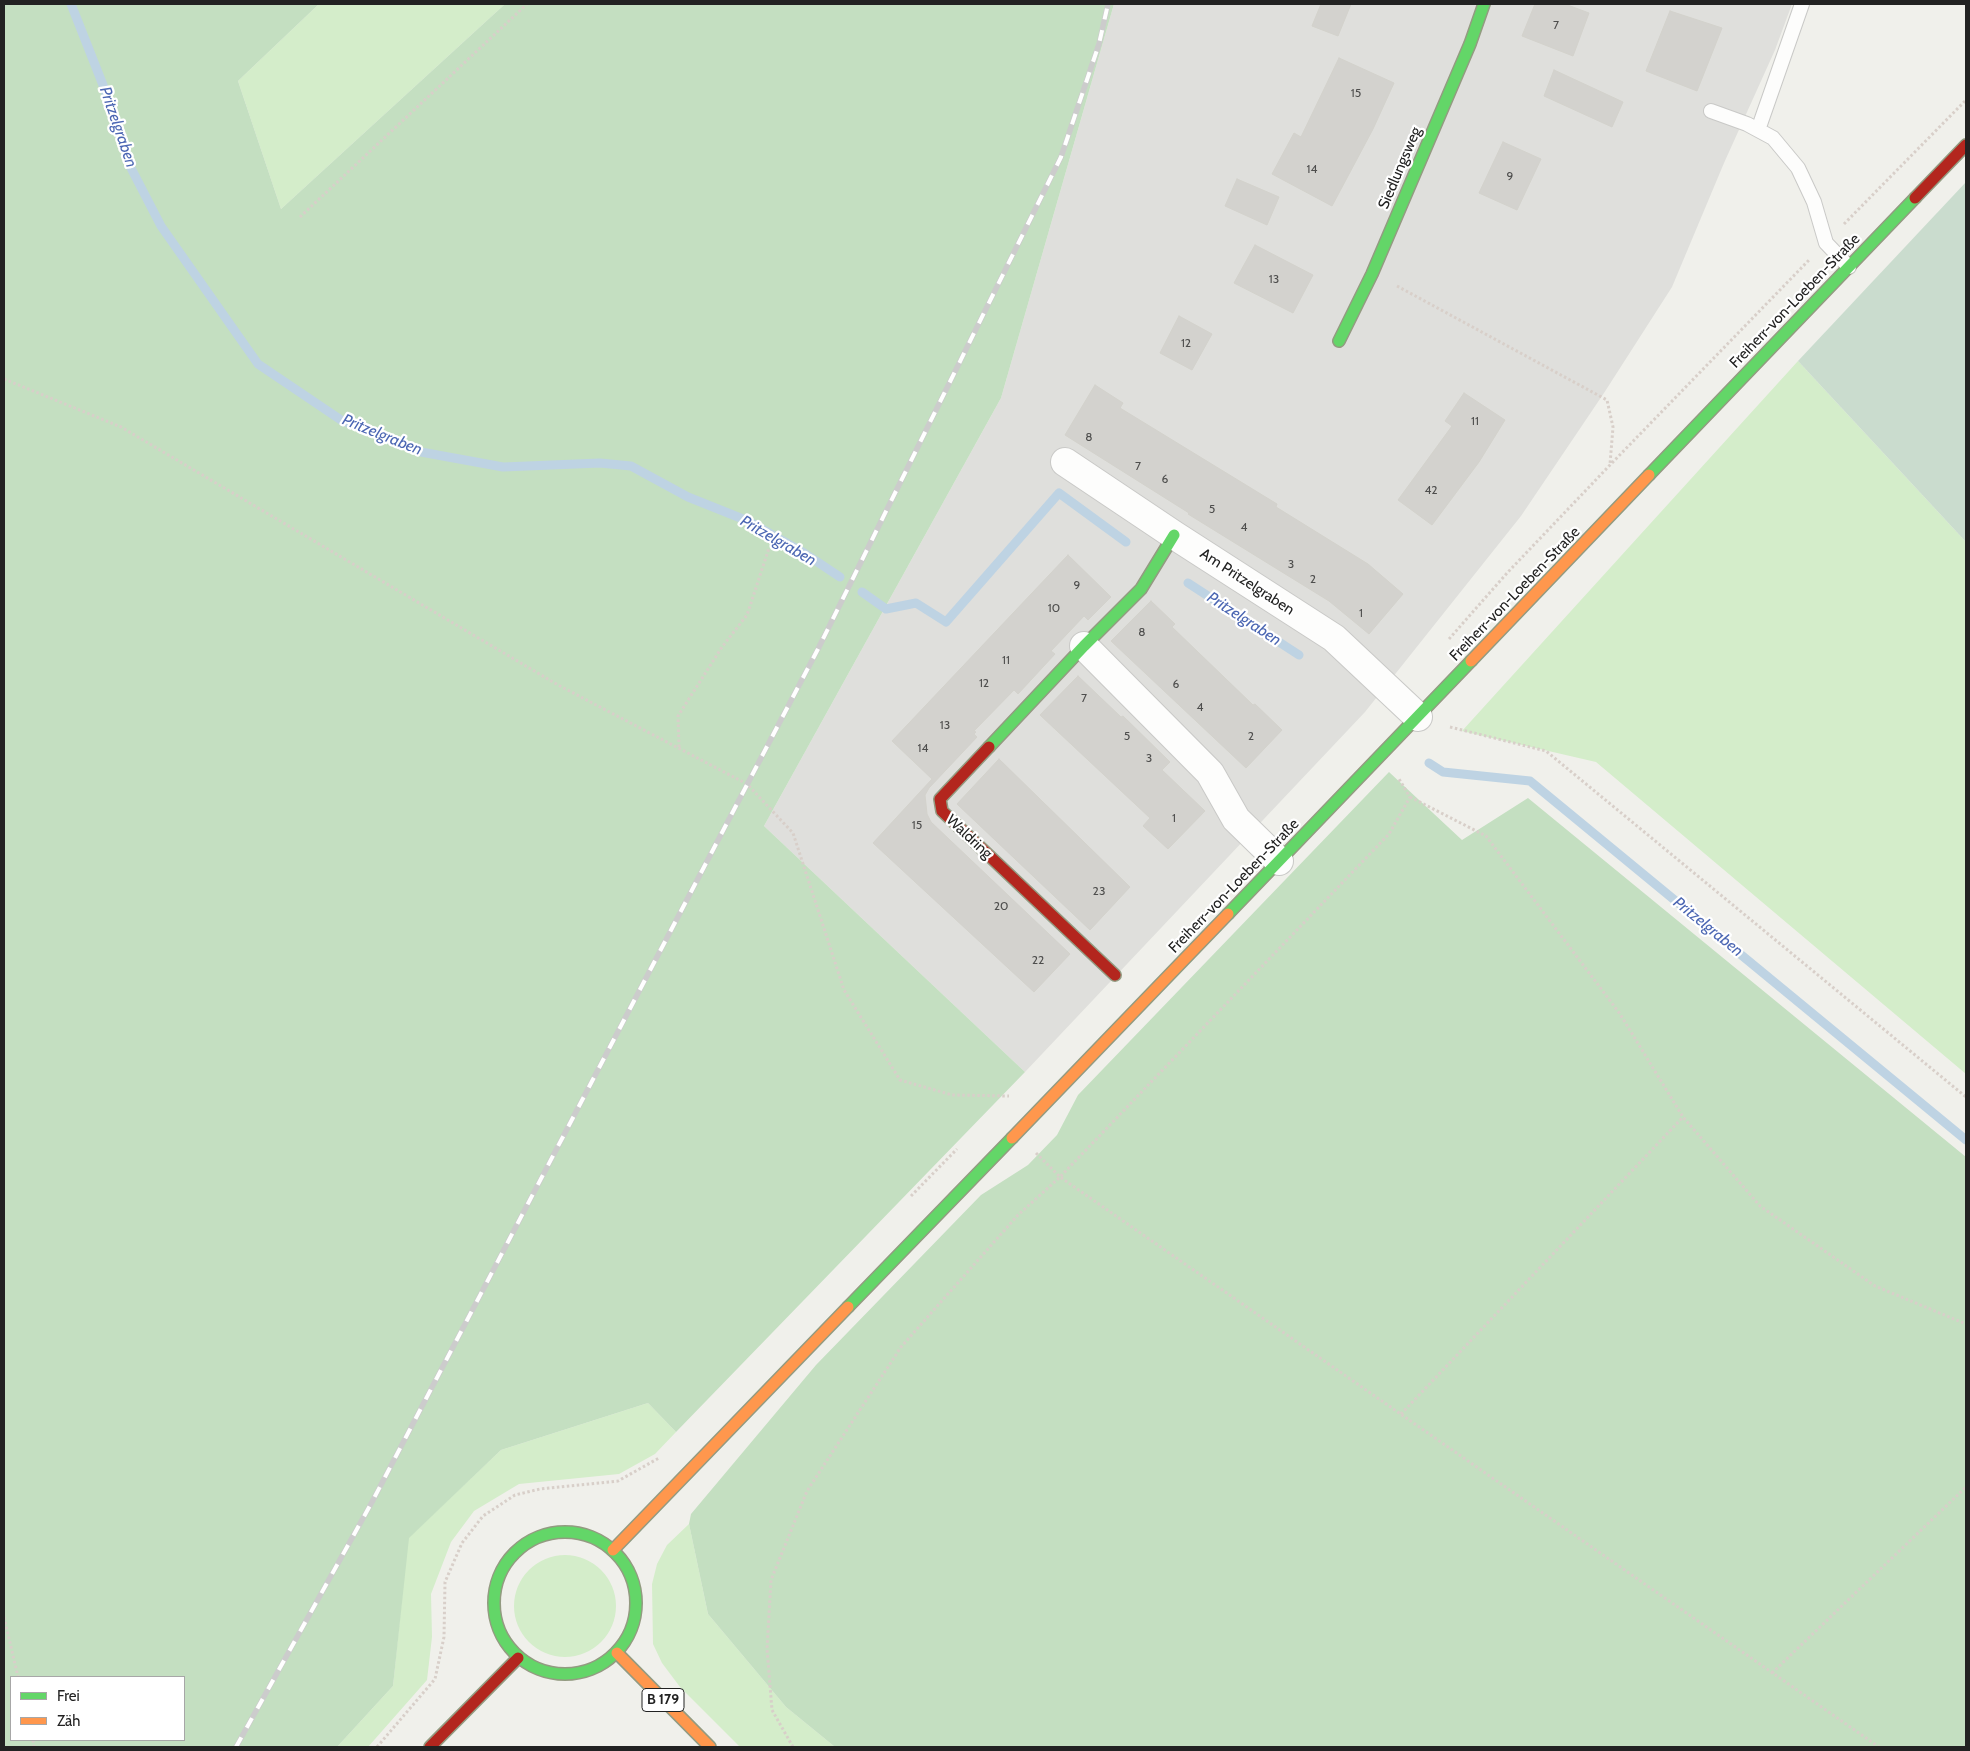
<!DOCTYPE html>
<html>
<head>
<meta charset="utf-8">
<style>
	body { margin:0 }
	#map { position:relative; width:1970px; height:1751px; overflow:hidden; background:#f0f0eb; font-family:Cabin,sans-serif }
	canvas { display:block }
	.frame { position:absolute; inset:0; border:5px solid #222; pointer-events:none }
	.legend { position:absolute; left:10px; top:1676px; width:175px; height:65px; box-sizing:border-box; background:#fff; border:1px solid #a7a7a7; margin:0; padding:6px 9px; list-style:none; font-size:15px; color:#222 }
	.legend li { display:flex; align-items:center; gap:10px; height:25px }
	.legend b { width:25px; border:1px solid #a7a7a7 }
</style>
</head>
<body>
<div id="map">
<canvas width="1970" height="1751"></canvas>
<div class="frame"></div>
<ul class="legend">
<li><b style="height:6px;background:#63d668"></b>Frei</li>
<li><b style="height:6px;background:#ff974d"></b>Zäh</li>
</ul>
</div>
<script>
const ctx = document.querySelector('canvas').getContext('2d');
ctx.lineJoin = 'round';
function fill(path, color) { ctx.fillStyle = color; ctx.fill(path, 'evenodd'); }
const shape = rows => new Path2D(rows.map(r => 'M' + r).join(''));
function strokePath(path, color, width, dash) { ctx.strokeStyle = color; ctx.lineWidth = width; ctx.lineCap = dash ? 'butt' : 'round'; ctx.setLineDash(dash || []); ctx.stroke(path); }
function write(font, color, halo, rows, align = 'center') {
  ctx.font = font + ' Cabin,sans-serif'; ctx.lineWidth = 4.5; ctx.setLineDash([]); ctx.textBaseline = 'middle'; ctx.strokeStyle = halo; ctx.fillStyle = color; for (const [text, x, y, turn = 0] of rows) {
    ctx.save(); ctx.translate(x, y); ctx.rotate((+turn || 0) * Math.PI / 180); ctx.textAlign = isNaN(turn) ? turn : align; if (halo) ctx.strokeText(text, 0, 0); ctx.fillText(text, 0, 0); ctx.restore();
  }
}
fill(shape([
	[1114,4,1792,4,1775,50,1724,163,1672,287,1604,393,1521,516,1365,712,1025,1072,764,826,1001,398]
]), '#dfdfdc');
fill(shape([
	[319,4,505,4,281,209,238,81],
	[1798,361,1966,542,1966,1074,1596,762,1462,731],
	[648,1403,676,1432,655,1454,619,1474,519,1484,474,1511,451,1542,431,1594,432,1637,427,1680,368,1747,337,1747,393,1686,408,1538,501,1450],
	[689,1524,708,1614,786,1707,835,1747,740,1747,680,1687,662,1663,653,1644,652,1584,657,1564,667,1545],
	'514 1606a51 51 0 1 1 102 0a51 51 0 1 1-102 0Z'
]), '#d4edca');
fill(shape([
	[4,4,319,4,238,81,281,209,505,4,1114,4,1001,398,764,826,1025,1072,676,1432,648,1403,501,1450,409,1538,393,1686,337,1747,4,1747],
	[11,1677,184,1677,184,1740,11,1740],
	[1389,772,1462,840,1528,798,1966,1157,1966,1747,835,1747,786,1707,708,1614,689,1524,691,1514,816,1365,981,1195,1028,1165,1057,1135,1078,1095]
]), '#c4dfc1');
fill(shape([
	[1966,182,1966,542,1798,361]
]), '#cadcce');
strokePath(shape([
	[71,4,103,85,131,168,161,226,258,364,341,420,421,452,503,467,600,463,631,466,688,497,748,521,804,553,840,577],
	[1188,583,1299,655],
	[862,592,886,609,916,603,946,622,1059,493,1126,542],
	[1429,763,1443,772,1530,781,1966,1140]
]), '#bed3e3', 9);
const building = shape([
	[1321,4,1351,4,1338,36,1312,26,1321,4],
	[1535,4,1565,4,1589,13,1573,56,1522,36,1535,4],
	[1670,11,1722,28,1697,91,1646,71,1670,11],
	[1339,58,1394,83,1373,129,1332,206,1272,174,1294,133,1301,137,1339,58],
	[1554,70,1623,102,1612,127,1544,96,1554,70],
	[1503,142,1541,159,1517,210,1479,193,1503,142],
	[1237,179,1279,197,1267,225,1225,206,1237,179],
	[1255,245,1313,275,1293,313,1234,283,1255,245],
	[1179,316,1212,334,1192,370,1160,353,1179,316],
	[1095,385,1123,403,1120,408,1277,504,1276,507,1368,564,1403,594,1369,634,1329,601,1188,514,1189,513,1065,435,1095,385],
	[1464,393,1505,420,1479,462,1432,525,1398,500,1452,426,1445,421,1464,393],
	[1068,555,1111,597,1088,620,1084,616,1051,651,1055,654,1018,694,1014,690,974,731,976,732,974,734,977,737,929,788,925,795,927,814,931,822,1070,954,1034,992,873,843,932,779,892,741,1068,555],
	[1151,601,1175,624,1172,627,1253,705,1255,704,1282,730,1246,768,1111,641,1151,601],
	[1078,676,1121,717,1123,716,1170,762,1162,770,1205,811,1168,849,1143,826,1150,818,1040,715,1078,676],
	[999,759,1130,887,1090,930,957,804,999,759]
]);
fill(building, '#d3d2ce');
strokePath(building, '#d3d2cc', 1);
const lane = shape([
	[1711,111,1747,124,1773,138,1798,168,1814,202,1826,243,1849,267],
	[1758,130,1802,4]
]);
const street = shape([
	[1065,462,1174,535,1334,638,1418,717],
	[1084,646,1210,773,1236,819,1279,861]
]);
const fast = shape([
	[1339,341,1372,274,1470,44,1484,4],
	[1649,475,1915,198],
	[989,747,1084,646,1141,589,1174,535],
	[1228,914,1471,661],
	[848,1307,1012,1138],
	'494 1603a71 71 0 1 1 142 0a71 71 0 1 1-142 0Z'
]);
const slow = shape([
	[1471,661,1649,475],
	[1012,1138,1228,914],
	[613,1550,848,1307],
	[617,1653,710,1747]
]);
const jam = shape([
	[1915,198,1966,145],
	[989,747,940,799,942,811,1115,975],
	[430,1747,518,1658]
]);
strokePath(lane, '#c9c9c7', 16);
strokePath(street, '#c9c9c7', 30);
strokePath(fast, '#939b81', 14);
strokePath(slow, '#939b81', 14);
strokePath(jam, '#939b81', 14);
strokePath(shape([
	[300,217,527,4],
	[1844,224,1966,100],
	[1397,286,1607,400,1613,427,1610,464],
	[4,379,121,427,558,685,747,784,793,833,844,990,900,1080,952,1095,1009,1096],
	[1449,639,1508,572,1610,465,1810,259],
	[1450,727,1546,751,1966,1097],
	[679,747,678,716,722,647,747,615,769,548],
	[1410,797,1486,836,1620,1014,1683,1117,1760,1206,1875,1286,1966,1324],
	[1036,1153,1060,1177,1879,1747],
	[911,1196,957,1149],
	[1401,1414,1683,1117],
	[4,1617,18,1677],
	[1772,1673,1966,1487],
	[33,1740,34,1747],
	[377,1747,435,1679,444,1637,445,1582,462,1543,483,1516,515,1495,540,1489,618,1481,659,1458],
	[793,1747,772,1710,767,1649,771,1580,807,1491,901,1347,1018,1215,1060,1177,1389,834,1410,797,1399,779]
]), '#d8cfc9', 3, [2.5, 2.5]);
strokePath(lane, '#fdfdfc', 14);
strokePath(street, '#fdfdfc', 28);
strokePath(fast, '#63d668', 11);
strokePath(slow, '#ff974d', 11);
strokePath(jam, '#b3261e', 11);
const rail = shape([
	[236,1747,372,1502,818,649,1061,157,1099,44,1108,4]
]);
strokePath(rail, '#ccc', 5.5);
strokePath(rail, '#fff', 4, [11]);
write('12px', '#4e4e4d', null, [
	["7",1556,25],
	["15",1356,93],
	["14",1312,169],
	["9",1510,176],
	["13",1274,279],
	["12",1186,343],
	["11",1475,421],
	["8",1089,437],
	["7",1138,466],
	["6",1165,479],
	["42",1431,490],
	["5",1212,509],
	["4",1244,527],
	["3",1291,564],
	["2",1313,579],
	["9",1077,585],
	["10",1054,608],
	["1",1361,613],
	["8",1142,632],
	["11",1006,660],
	["12",984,683],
	["6",1176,684],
	["7",1084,698],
	["4",1200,707],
	["13",945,725],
	["5",1127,736],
	["2",1251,736],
	["14",923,748],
	["3",1149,758],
	["1",1174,818],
	["15",917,825],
	["23",1099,891],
	["20",1001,906],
	["22",1038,960]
]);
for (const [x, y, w] of [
	[663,1700,42]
]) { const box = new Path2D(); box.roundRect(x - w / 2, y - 11.5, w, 23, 4); ctx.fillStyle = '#fff'; ctx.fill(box); strokePath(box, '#222', 1); }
write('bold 14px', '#222', null, [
	["B 179",663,1700]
]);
write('15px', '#222', '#fff', [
	["Siedlungsweg",1400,168,-67],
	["Freiherr-von-Loeben-Straße",1795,301,-46],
	["Am Pritzelgraben",1247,582,33],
	["Freiherr-von-Loeben-Straße",1515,594,-46],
	["Waldring",969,837,43],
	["Freiherr-von-Loeben-Straße",1234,886,-46]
]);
write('italic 16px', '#4c67b3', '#fff', [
	["Pritzelgraben",118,127,71],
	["Pritzelgraben",382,435,22],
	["Pritzelgraben",778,541,30],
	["Pritzelgraben",1244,619,33],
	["Pritzelgraben",1708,927,39]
]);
</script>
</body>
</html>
